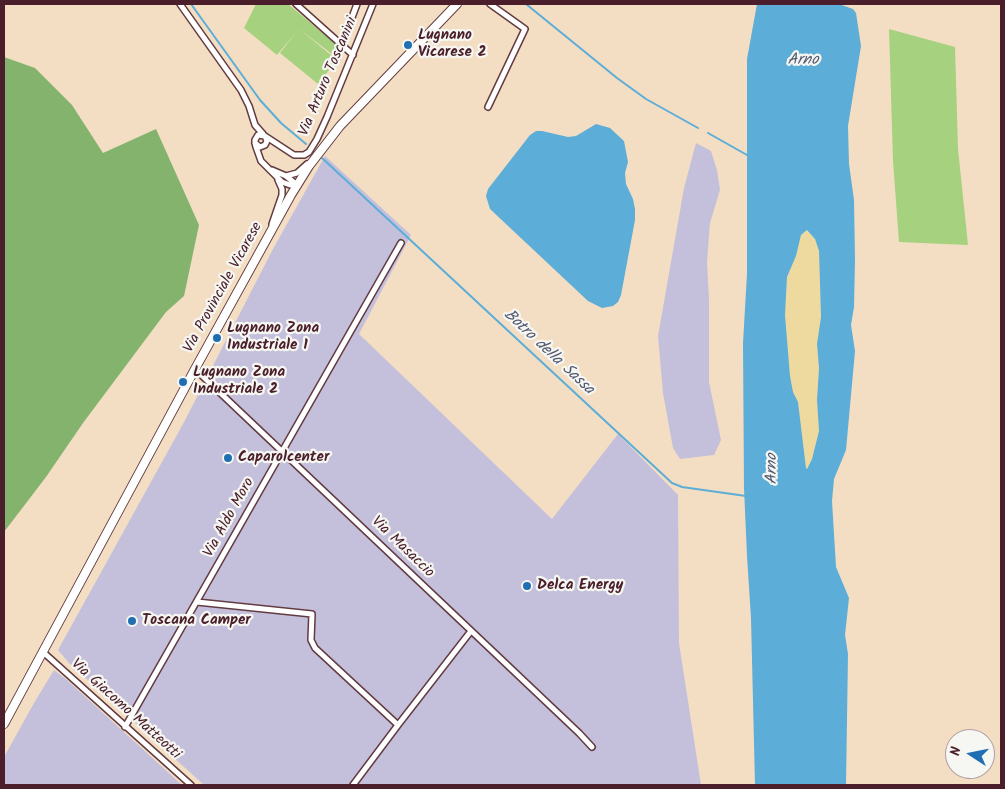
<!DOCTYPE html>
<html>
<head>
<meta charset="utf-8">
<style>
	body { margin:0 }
	#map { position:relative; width:1005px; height:789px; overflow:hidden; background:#f3dec3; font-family:Kalam,sans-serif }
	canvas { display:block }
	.frame { position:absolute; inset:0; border:5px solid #4a1f2b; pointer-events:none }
	.north { position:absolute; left:945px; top:729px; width:50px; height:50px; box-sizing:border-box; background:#f6f6f2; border:1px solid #b1a0a2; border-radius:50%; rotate:281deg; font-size:14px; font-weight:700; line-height:20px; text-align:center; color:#4a1f2b }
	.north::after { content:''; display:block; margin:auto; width:18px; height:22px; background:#1f6fb2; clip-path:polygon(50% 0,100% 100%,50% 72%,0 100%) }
</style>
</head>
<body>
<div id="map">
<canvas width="1005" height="789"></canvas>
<div class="frame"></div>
<div class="north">N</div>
</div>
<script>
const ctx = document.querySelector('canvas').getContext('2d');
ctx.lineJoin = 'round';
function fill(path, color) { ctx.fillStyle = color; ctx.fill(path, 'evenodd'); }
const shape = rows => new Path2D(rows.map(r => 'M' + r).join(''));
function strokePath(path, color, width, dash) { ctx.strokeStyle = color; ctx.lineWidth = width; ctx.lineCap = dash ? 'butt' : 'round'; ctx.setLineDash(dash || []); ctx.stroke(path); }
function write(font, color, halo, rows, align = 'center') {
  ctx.font = font + ' Kalam,sans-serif'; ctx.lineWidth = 4.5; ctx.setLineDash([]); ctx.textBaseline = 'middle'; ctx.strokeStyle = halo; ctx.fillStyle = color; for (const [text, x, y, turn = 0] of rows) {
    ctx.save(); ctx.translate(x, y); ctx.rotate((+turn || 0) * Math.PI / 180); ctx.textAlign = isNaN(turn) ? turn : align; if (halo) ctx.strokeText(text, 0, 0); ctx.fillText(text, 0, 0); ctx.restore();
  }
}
fill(shape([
	[696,143,711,151,717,170,720,190,710,223,707,262,709,299,709,382,721,440,714,455,680,459,673,448,663,393,658,336,684,188],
	[325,156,411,235,359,334,552,519,618,434,678,495,679,643,701,785,204,785,69,663,58,650,183,424,273,249],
	[54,670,67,680,182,785,4,785,4,757,34,703]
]), '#c4c0db');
fill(shape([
	[256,4,288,4,344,51,337,58,298,28,337,60,318,84,280,53,296,32,277,55,244,28],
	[889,29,955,47,958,149,968,245,899,242,893,161]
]), '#a6d17e');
fill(shape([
	[4,57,35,68,72,105,103,153,156,129,199,225,184,296,166,312,83,423,46,477,4,532]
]), '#84b36d');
fill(shape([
	[808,230,815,239,819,251,821,317,817,344,819,368,817,400,819,431,812,459,807,469,806,468,798,402,793,392,790,376,785,315,787,277,796,256,801,235]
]), '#eeda9e');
fill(shape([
	[757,4,839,4,853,9,856,13,861,46,848,126,849,164,854,200,855,259,854,307,851,325,855,351,846,450,834,479,832,501,836,567,849,598,845,635,848,654,846,785,755,785,751,618,747,556,744,488,743,343,747,274,747,59],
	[807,230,815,239,819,251,821,317,817,344,819,368,817,400,819,431,812,459,807,469,806,468,798,402,793,392,790,376,785,315,787,277,796,256,801,235],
	[596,124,610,128,624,141,628,162,625,173,626,184,633,199,635,209,635,220,621,295,618,302,613,306,602,308,588,301,490,209,486,196,488,189,530,135,536,131,542,131,568,137,576,136]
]), '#5cadd7');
strokePath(shape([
	[191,4,260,100,281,123,306,144],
	[526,4,617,78,646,99,698,128],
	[708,133,747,155],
	[322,158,672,483,682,487,746,496]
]), '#5cadd7', 2);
const street = shape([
	[180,4,241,90,249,106,255,125,263,134],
	[296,4,353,55],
	[342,44,357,4],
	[488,107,525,29,490,4],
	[265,136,294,155,304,155,309,152,317,139,327,117,373,4],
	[255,143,260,147,265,145,267,141,265,136,258,135,255,140,255,143,256,147,261,161,282,182,290,185,297,185],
	[272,170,286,176,297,185],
	[286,176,297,173,307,164],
	[272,224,282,195,282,189,278,180],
	[195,369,579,733,592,747],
	[197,602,312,614,311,640,315,648,398,725,471,631],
	[43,652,191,785],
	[125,727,401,243],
	[353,785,398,725]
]);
const secondary = shape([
	[4,724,195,369,291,195,309,166,340,126,457,4]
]);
strokePath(street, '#633c42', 8);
strokePath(secondary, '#633c42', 10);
strokePath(street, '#fff', 5);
strokePath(secondary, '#fff', 8);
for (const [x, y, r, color] of [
	[408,45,5,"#1f6fb2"],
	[217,338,5,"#1f6fb2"],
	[183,382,5,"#1f6fb2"],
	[228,458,5,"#1f6fb2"],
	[527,586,5,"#1f6fb2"],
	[132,621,5,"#1f6fb2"]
]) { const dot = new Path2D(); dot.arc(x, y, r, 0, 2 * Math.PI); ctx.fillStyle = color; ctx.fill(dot); strokePath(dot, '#f6f6f2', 2); }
write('bold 15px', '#4a1f2b', '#f6f6f2', [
	["Lugnano",418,36],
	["Vicarese 2",418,53],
	["Lugnano Zona",227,329],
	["Industriale 1",227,346],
	["Lugnano Zona",193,373],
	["Industriale 2",193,390],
	["Caparolcenter",238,458],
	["Delca Energy",537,586],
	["Toscana Camper",142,621]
], 'left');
write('15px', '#4a1f2b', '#f6f6f2', [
	["Via Arturo Toscanini",329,77,-67],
	["Via Provinciale Vicarese",224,288,-61],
	["Via Aldo Moro",230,518,-61],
	["Via Masaccio",402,548,44],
	["Via Giacomo Matteotti",125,710,42]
]);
write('italic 16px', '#515870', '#f6f6f2', [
	["Arno",803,61],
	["Botro della Sassa",548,353,43],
	["Arno",773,469,-90]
]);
</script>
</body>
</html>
